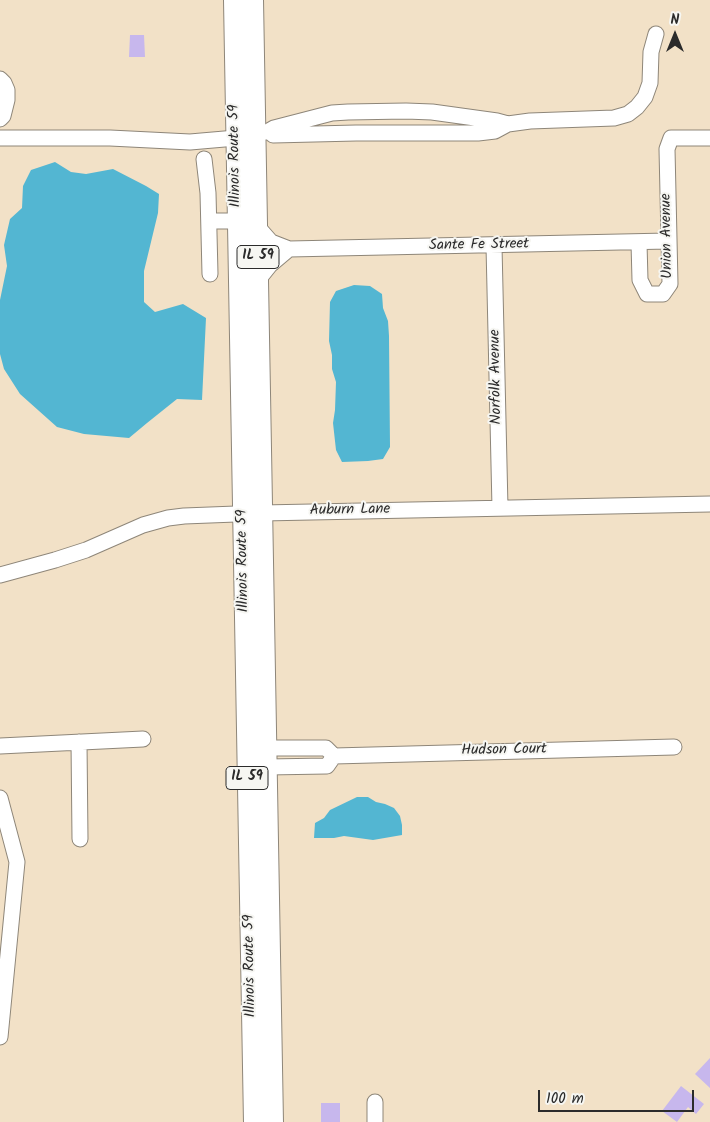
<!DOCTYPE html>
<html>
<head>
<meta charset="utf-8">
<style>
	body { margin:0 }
	#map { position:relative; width:710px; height:1122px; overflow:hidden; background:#f2e1c7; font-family:Kalam,sans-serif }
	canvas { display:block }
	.north { position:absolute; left:650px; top:10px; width:50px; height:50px; -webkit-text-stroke:4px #f6f6f2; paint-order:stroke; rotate:0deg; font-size:14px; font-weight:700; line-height:20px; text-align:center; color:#2b2b2b }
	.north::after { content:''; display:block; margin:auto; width:18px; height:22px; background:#2b2b2b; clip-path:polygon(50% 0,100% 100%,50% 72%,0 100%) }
	.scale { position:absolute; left:538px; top:1090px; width:156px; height:22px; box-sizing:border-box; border:2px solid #2b2b2b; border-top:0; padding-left:6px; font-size:15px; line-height:18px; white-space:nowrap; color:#2b2b2b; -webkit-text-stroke:4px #f6f6f2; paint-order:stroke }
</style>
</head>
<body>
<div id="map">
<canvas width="710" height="1122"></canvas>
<div class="north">N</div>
<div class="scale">100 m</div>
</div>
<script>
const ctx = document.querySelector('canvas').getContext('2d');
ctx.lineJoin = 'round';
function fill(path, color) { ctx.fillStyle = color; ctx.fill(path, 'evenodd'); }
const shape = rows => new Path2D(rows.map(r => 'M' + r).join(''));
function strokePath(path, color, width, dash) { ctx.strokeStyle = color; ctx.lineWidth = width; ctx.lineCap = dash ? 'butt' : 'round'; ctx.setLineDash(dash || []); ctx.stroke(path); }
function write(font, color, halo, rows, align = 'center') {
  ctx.font = font + ' Kalam,sans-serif'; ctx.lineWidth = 4; ctx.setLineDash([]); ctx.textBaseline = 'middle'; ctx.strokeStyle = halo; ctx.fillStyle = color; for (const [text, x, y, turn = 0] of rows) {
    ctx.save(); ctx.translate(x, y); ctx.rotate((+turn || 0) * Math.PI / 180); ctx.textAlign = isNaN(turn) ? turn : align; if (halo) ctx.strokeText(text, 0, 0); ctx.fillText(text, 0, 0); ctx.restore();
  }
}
fill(shape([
	[55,162,71,172,86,174,113,169,146,186,159,194,158,213,144,271,144,302,155,312,183,304,206,318,202,400,177,399,147,423,129,438,84,434,57,427,20,394,4,369,0,354,0,300,7,266,4,245,10,219,22,208,23,186,31,170],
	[354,285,370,286,382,294,383,308,388,321,389,336,390,447,383,459,368,461,342,462,336,450,333,423,335,410,336,382,332,369,332,355,329,341,330,302,336,291],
	[357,797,368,797,376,802,385,804,394,808,400,816,402,825,402,835,373,840,344,836,334,838,314,838,315,823,324,818,330,810]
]), '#53b6d2');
fill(shape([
	[130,35,144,35,145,57,129,57],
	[710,1058,710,1088,695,1074],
	[681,1086,704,1104,696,1114,688,1107,677,1122,662,1111],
	[321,1103,340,1103,340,1122,321,1122]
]), '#c7b7ed');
const minor = shape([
	[0,79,4,83,7,90,7,100,3,116,0,119],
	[255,132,267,132,274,128,332,113,348,112,406,111,432,112,497,121,508,124,530,121,614,118,628,114,637,107,645,97,650,83,651,52,656,34],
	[271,133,273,135,356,133,478,133,495,131,508,124],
	[0,138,110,138,190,142,236,138],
	[204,159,208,193,210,274],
	[209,221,238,221],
	[257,226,271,242,289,249,668,241],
	[639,243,640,280,647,294,663,294,670,284,667,149,671,138,710,138],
	[494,246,500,508],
	[258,280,270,265,289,249],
	[0,575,55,560,86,550,143,525,168,518,184,516,262,513,710,504],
	[79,742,80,839],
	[0,746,143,739],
	[266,748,326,748,334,756],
	[334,756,674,747],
	[267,767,327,766,334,756],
	[0,798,17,862,0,1037],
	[375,1102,375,1122]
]);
const major = shape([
	[234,0,254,1122],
	[253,0,273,1122]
]);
strokePath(minor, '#8e8679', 17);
strokePath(major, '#8e8679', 22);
strokePath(minor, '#fff', 15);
strokePath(major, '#fff', 20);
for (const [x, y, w] of [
	[258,257,42],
	[247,778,42]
]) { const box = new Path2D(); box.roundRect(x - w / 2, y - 11.5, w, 23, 4); ctx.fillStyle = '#f6f6f2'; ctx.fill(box); strokePath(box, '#2b2b2b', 1); }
write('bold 14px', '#2b2b2b', null, [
	["IL 59",258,257],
	["IL 59",247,778]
]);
write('15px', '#2b2b2b', '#f6f6f2', [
	["Illinois Route 59",236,156,-91],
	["Union Avenue",668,236,-91],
	["Sante Fe Street",479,246,-1],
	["Norfolk Avenue",497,377,-91],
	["Auburn Lane",350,511,-1],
	["Illinois Route 59",244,561,-91],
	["Hudson Court",504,751,-1],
	["Illinois Route 59",251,966,-91]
]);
</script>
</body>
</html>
